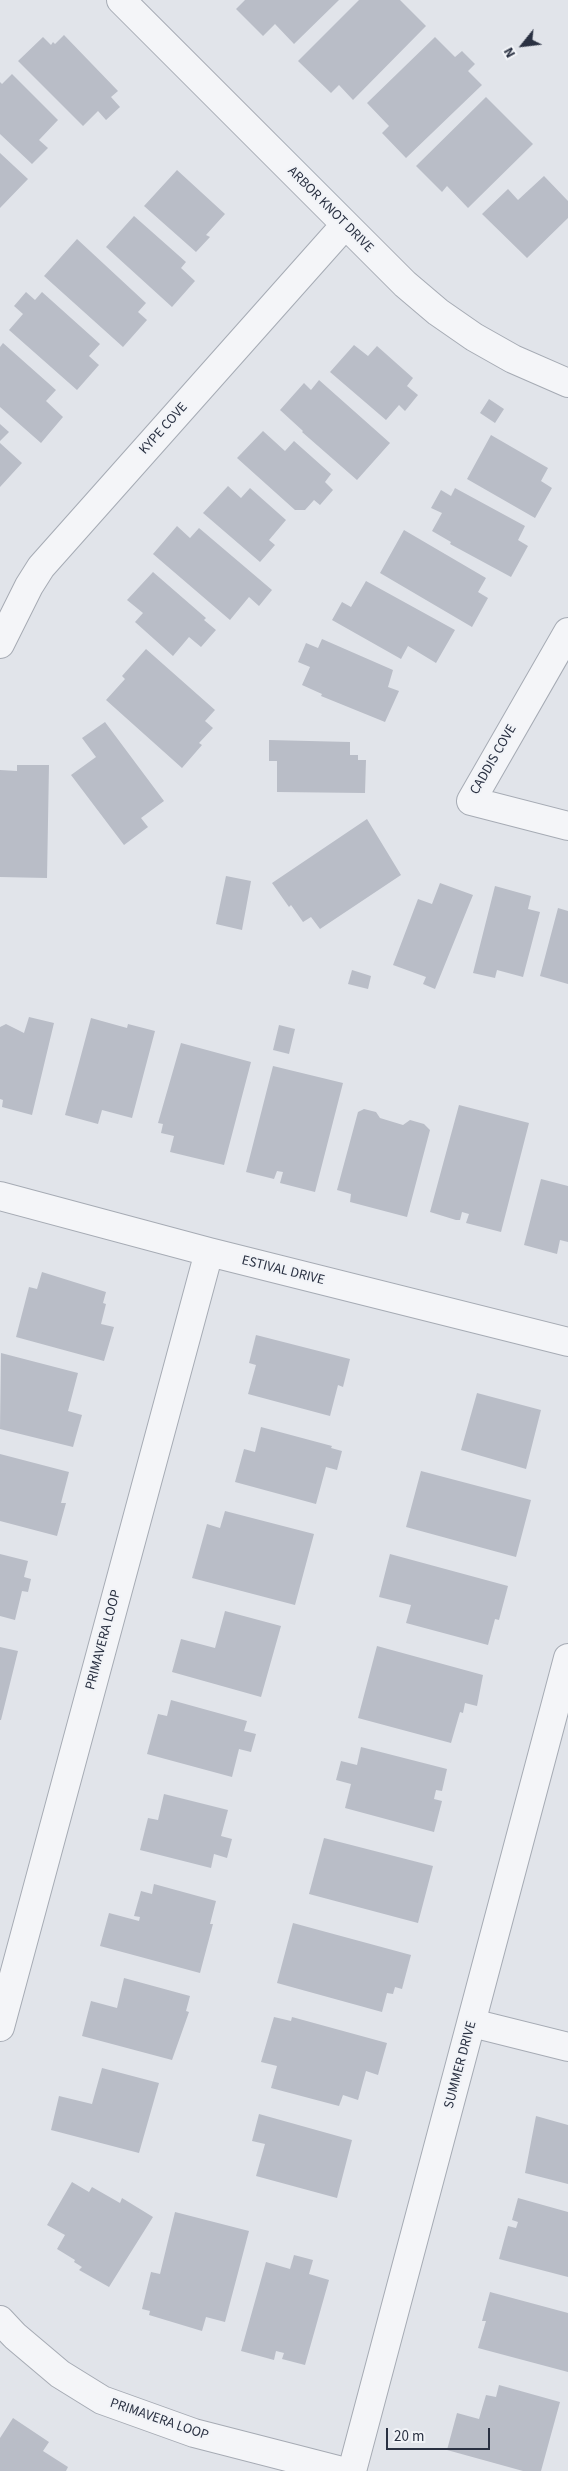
<!DOCTYPE html>
<html>
<head>
<meta charset="utf-8">
<style>
	body { margin:0 }
	#map { position:relative; width:568px; height:2471px; overflow:hidden; background:#e1e4ea; font-family:"Source Sans 3",sans-serif }
	canvas { display:block }
	.north { position:absolute; left:498px; top:20px; width:50px; height:50px; -webkit-text-stroke:4px #f1f3f7; paint-order:stroke; rotate:241deg; font-size:14px; font-weight:700; line-height:20px; text-align:center; color:#2a3142 }
	.north::after { content:''; display:block; margin:auto; width:18px; height:22px; background:#2a3142; clip-path:polygon(50% 0,100% 100%,50% 72%,0 100%) }
	.scale { position:absolute; left:386px; top:2428px; width:104px; height:22px; box-sizing:border-box; border:2px solid #2a3142; border-top:0; padding-left:6px; font-size:15px; line-height:18px; white-space:nowrap; color:#2a3142; -webkit-text-stroke:4px #f1f3f7; paint-order:stroke }
</style>
</head>
<body>
<div id="map">
<canvas width="568" height="2471"></canvas>
<div class="north">N</div>
<div class="scale">20 m</div>
</div>
<script>
const ctx = document.querySelector('canvas').getContext('2d');
ctx.lineJoin = 'round';
function fill(path, color) { ctx.fillStyle = color; ctx.fill(path, 'evenodd'); }
const shape = rows => new Path2D(rows.map(r => 'M' + r).join(''));
function strokePath(path, color, width, dash) { ctx.strokeStyle = color; ctx.lineWidth = width; ctx.lineCap = dash ? 'butt' : 'round'; ctx.setLineDash(dash || []); ctx.stroke(path); }
function write(font, color, halo, rows, align = 'center') {
  ctx.font = font + ' "Source Sans 3",sans-serif'; ctx.lineWidth = 4; ctx.setLineDash([]); ctx.textBaseline = 'middle'; ctx.strokeStyle = halo; ctx.fillStyle = color; for (const [text, x, y, turn = 0] of rows) {
    ctx.save(); ctx.translate(x, y); ctx.rotate((+turn || 0) * Math.PI / 180); ctx.textAlign = isNaN(turn) ? turn : align; if (halo) ctx.strokeText(text, 0, 0); ctx.fillText(text, 0, 0); ctx.restore();
  }
}
fill(shape([
	[245,0,339,0,294,44,275,24,263,36,236,9],
	[359,0,400,0,426,26,353,100,339,85,331,93,298,61],
	[64,35,118,91,111,97,120,107,106,120,98,111,83,126,18,61,43,37,51,45,53,42,55,44],
	[435,37,455,57,462,51,475,64,468,71,482,85,406,158,382,133,389,126,367,103],
	[12,74,58,120,39,140,48,148,32,164,0,134,0,82,2,84],
	[486,97,533,144,468,208,447,186,442,192,416,166],
	[0,153,28,179,0,208],
	[177,170,225,214,206,235,210,237,196,252,144,206],
	[544,176,568,201,568,218,527,258,482,214,508,189,518,200],
	[134,216,186,262,181,268,195,281,172,307,106,247],
	[77,239,146,303,138,312,147,320,123,347,44,276],
	[26,292,35,300,42,292,100,344,89,356,99,365,77,390,9,330,23,314,14,306],
	[3,343,56,390,46,401,63,417,41,443,0,407,0,347],
	[354,345,368,356,377,346,413,378,407,386,418,395,405,411,399,405,386,420,330,372],
	[319,380,390,443,357,480,302,432,303,431,280,410,304,383,311,390],
	[489,399,504,409,495,423,480,413],
	[0,424,9,432,0,441],
	[263,431,285,451,294,441,331,474,325,482,333,490,320,505,314,500,305,510,295,510,237,458],
	[491,435,548,468,541,481,552,488,535,518,467,479],
	[0,443,22,463,0,487],
	[228,486,241,498,250,488,286,520,269,540,275,545,260,562,203,513],
	[455,488,525,526,518,540,528,546,511,577,450,544,451,542,432,531,442,513,431,508,441,490,451,496],
	[177,526,190,538,199,528,272,590,259,606,249,597,230,620,153,554],
	[404,530,486,578,478,592,488,598,472,627,380,573],
	[153,572,206,618,204,620,216,630,201,647,189,637,173,656,135,622,143,613,127,600],
	[366,581,455,630,436,663,408,646,401,659,332,620,342,602,351,607],
	[322,639,393,670,388,687,399,691,385,722,321,696,322,694,302,685,310,667,298,662,306,643,318,648],
	[146,649,215,710,205,721,213,728,199,743,202,745,182,768,106,700,125,679,122,676],
	[105,722,164,801,141,818,148,827,124,845,71,775,96,757,82,738],
	[269,740,350,742,350,755,358,755,358,760,366,760,365,793,277,792,277,761,269,761],
	[17,765,49,765,47,878,0,877,0,770,17,771],
	[367,819,401,875,320,929,311,917,303,922,291,905,289,907,272,883],
	[226,876,251,881,242,930,216,924],
	[440,883,473,895,435,989,423,984,426,977,393,965,418,899,432,904],
	[495,886,531,896,528,909,540,912,523,977,497,970,495,978,473,973],
	[558,908,568,911,568,984,540,976],
	[352,970,371,976,368,989,348,984],
	[29,1017,54,1023,32,1115,2,1107,3,1100,0,1099,0,1027,6,1024,24,1033],
	[91,1018,127,1028,128,1024,155,1031,132,1118,102,1110,98,1124,65,1115],
	[279,1025,295,1029,289,1054,273,1050],
	[181,1043,251,1062,224,1165,170,1152,174,1136,161,1133,163,1124,158,1123],
	[273,1066,343,1083,315,1192,280,1183,283,1172,277,1171,274,1179,246,1172],
	[459,1105,529,1123,501,1232,466,1223,469,1214,462,1212,460,1220,456,1220,430,1212],
	[364,1109,376,1112,380,1118,403,1125,410,1120,424,1124,430,1130,407,1217,350,1202,351,1194,337,1190,358,1112],
	[541,1179,568,1186,568,1242,560,1240,557,1254,524,1245],
	[42,1272,106,1292,103,1303,106,1304,101,1324,114,1327,104,1361,16,1337,29,1287,37,1289],
	[256,1335,350,1359,343,1387,338,1385,330,1416,248,1394,256,1365,249,1363],
	[1,1353,78,1373,68,1411,82,1415,73,1447,0,1429],
	[477,1393,541,1410,526,1469,461,1450],
	[261,1427,332,1446,331,1448,342,1451,337,1470,326,1467,316,1504,235,1482,244,1449,255,1452],
	[0,1454,69,1472,61,1503,66,1503,57,1536,0,1521],
	[421,1471,531,1500,516,1557,406,1527],
	[225,1511,314,1534,295,1605,192,1578,207,1524,220,1528],
	[0,1554,28,1561,24,1577,31,1579,28,1592,22,1591,15,1620,0,1616],
	[390,1554,508,1586,499,1620,495,1619,488,1645,406,1623,411,1605,379,1597],
	[225,1611,281,1626,261,1697,172,1672,181,1639,215,1648],
	[377,1646,483,1675,477,1706,465,1703,463,1713,460,1712,451,1743,358,1718],
	[0,1647,18,1651,1,1720,0,1720],
	[171,1700,247,1721,244,1731,256,1734,251,1752,239,1749,232,1777,147,1754,158,1714,167,1716],
	[361,1747,447,1769,442,1791,436,1790,434,1799,442,1801,434,1832,345,1808,351,1784,336,1780,341,1761,357,1765],
	[164,1794,228,1810,221,1836,232,1839,227,1858,214,1854,211,1868,140,1850,148,1818,158,1820],
	[324,1838,433,1866,418,1923,309,1894],
	[154,1884,216,1901,210,1924,213,1924,200,1973,100,1946,109,1913,139,1921,140,1917,134,1916,141,1891,152,1894],
	[293,1923,411,1955,402,1989,395,1987,393,1994,387,1993,382,2012,277,1983],
	[124,1978,190,1996,186,2011,189,2012,172,2060,82,2036,91,2001,117,2008],
	[274,2017,291,2021,292,2017,387,2043,378,2075,366,2071,358,2100,343,2095,339,2106,271,2088,277,2066,261,2062],
	[102,2068,159,2083,139,2153,51,2130,59,2096,92,2104],
	[259,2114,352,2140,337,2198,256,2176,265,2144,252,2141],
	[536,2116,568,2125,568,2184,525,2173],
	[72,2182,89,2192,92,2187,120,2203,122,2198,153,2217,109,2287,79,2270,82,2267,74,2262,75,2260,57,2249,65,2235,47,2225],
	[518,2198,568,2212,568,2277,499,2259,508,2226,516,2228,518,2222,512,2220],
	[175,2212,249,2231,225,2322,206,2317,202,2331,149,2315,150,2311,142,2309,151,2272,160,2274],
	[294,2255,313,2260,309,2274,329,2280,305,2365,282,2359,284,2353,276,2351,274,2360,241,2351,266,2262,290,2269],
	[490,2292,568,2313,568,2372,478,2348,486,2321,482,2321],
	[499,2385,560,2402,541,2471,523,2471,447,2450,457,2413,479,2419,486,2395,496,2397],
	[13,2418,49,2442,43,2451,68,2467,66,2471,0,2471,0,2438]
]), '#b9bdc7');
const minor = shape([
	[121,0,405,284,438,312,474,337,513,359,568,383],
	[568,632,471,801,568,826],
	[0,644,29,586,41,567,345,225],
	[0,1196,209,1252,568,1342],
	[472,2023,568,2047],
	[0,2027,209,1252],
	[0,2320,15,2336,60,2374,102,2400,194,2433,342,2471],
	[352,2471,568,1658]
]);
strokePath(minor, '#a6abb4', 30);
strokePath(minor, '#f4f5f8', 28);
write('14px', '#2a3142', '#f1f3f7', [
	["ARBOR KNOT DRIVE",330,210,45],
	["KYPE COVE",164,429,-48],
	["CADDIS COVE",494,760,-60],
	["ESTIVAL DRIVE",283,1271,14],
	["PRIMAVERA LOOP",104,1640,-75],
	["SUMMER DRIVE",461,2065,-75],
	["PRIMAVERA LOOP",159,2420,19]
]);
</script>
</body>
</html>
